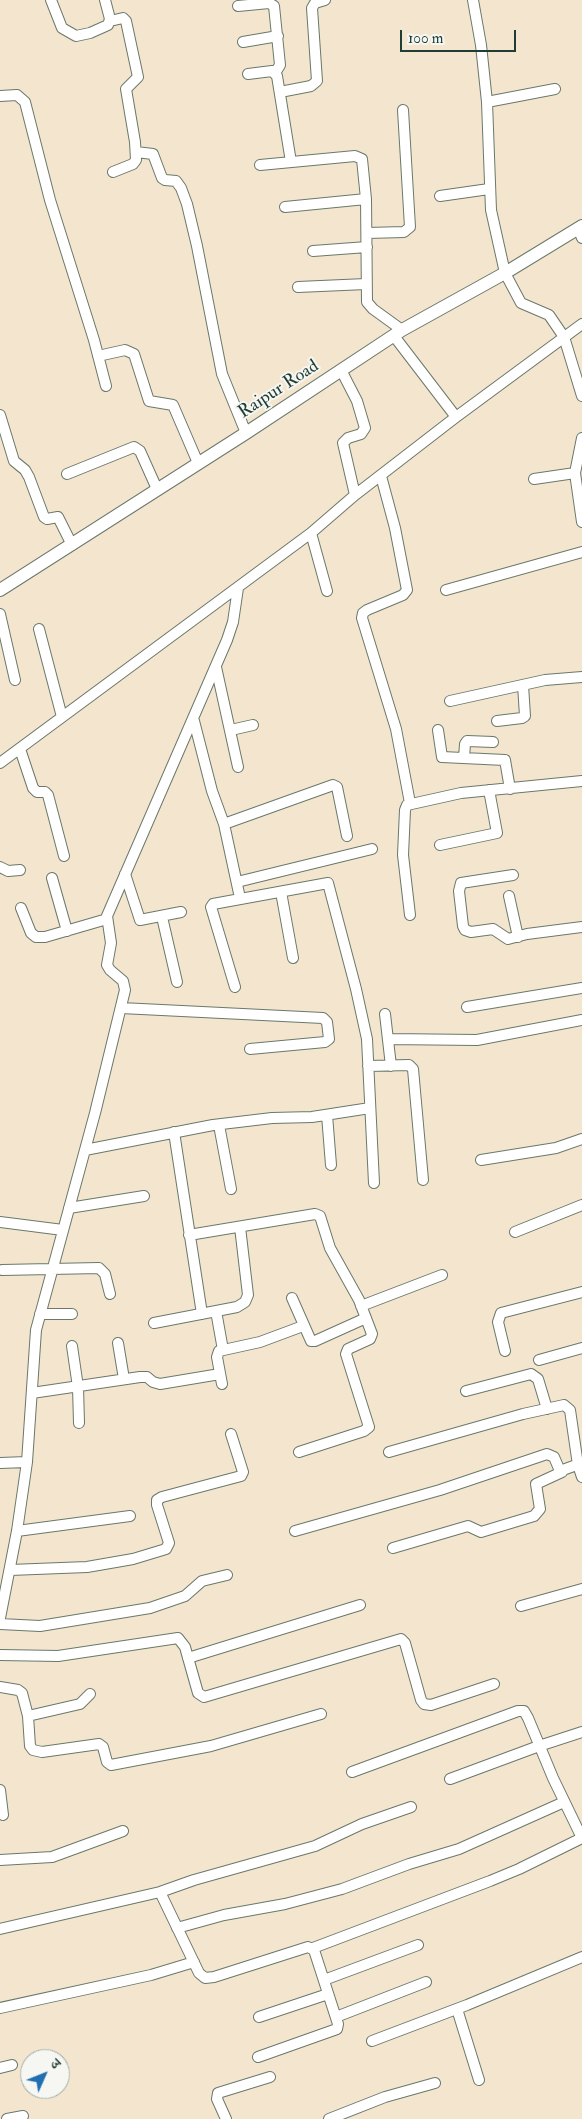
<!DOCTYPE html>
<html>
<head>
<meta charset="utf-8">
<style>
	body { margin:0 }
	#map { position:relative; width:582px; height:2119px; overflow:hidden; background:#f4e5cf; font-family:"IM FELL Double Pica","Noto Serif Devanagari",serif }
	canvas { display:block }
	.north { position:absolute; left:20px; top:2049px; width:50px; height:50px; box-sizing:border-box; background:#f6f6f2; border:1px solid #a0aca6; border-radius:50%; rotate:46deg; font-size:14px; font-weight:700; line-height:20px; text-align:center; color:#1f3d34 }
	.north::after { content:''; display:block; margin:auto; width:18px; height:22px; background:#1f6fb2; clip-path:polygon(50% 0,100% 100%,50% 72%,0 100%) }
	.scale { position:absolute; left:400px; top:30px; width:116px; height:22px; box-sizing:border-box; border:2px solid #1f3d34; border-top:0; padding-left:6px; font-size:15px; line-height:18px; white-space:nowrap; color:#1f3d34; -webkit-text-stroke:4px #f6f6f2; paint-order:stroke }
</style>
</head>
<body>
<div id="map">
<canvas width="582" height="2119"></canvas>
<div class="north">उ</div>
<div class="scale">100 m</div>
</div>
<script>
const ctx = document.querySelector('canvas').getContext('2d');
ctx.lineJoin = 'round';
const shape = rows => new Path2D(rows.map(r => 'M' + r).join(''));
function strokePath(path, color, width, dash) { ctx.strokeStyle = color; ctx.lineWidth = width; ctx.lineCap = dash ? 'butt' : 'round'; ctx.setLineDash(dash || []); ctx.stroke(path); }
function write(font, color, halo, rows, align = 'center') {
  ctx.font = font + ' "IM FELL Double Pica",serif'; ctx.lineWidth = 4; ctx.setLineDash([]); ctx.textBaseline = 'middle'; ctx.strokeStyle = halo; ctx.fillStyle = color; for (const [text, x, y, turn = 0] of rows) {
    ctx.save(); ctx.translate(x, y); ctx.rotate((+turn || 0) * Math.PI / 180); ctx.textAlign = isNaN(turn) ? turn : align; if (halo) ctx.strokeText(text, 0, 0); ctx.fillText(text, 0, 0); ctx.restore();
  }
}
const minor = shape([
	[51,0,62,28,76,36,90,33,108,25,110,19,105,0],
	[473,0,481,45,487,102,491,210,505,273,521,303,549,315,564,337,582,396],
	[238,6,269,3,274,6,280,65,275,73],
	[110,21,123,18,126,21,138,77,126,89,135,142,136,160,133,164,113,172],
	[243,42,278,36],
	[248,74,272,71,277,76,291,162],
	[280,92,311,86,317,81,312,8,315,3,325,0],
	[0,96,17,95,25,102,50,200,94,340,106,386],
	[487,102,555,89],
	[136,152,153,154,162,178,165,180,176,181,181,188,187,204,197,246,222,374,246,433],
	[260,165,355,156,362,159,366,199,367,302,373,309,402,330],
	[440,196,489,189],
	[285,207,366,199],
	[578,228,582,238],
	[367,233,404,232,410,227,403,110],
	[313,251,367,247],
	[298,287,366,284],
	[394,336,456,417],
	[98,356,125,350,134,354,149,401,173,405,198,463],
	[341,370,357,401,365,428,361,434,348,438,343,443,355,495],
	[0,415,14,461,25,470,29,477,44,517,47,519,58,517,72,545],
	[582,438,575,473,582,522],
	[67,474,134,447,140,451,157,489],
	[381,476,395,528,407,590,403,595,367,610,363,613,362,618,396,729,410,803],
	[534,479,575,473],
	[311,533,327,591],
	[446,590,582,552],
	[0,614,15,680],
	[39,629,62,717],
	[216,667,238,767],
	[450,701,545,680,582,677],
	[194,721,212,791,224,824,240,898],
	[497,721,522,718,525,716,523,685],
	[231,730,253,725],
	[438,730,442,757,505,760,510,789],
	[20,749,33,788,37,792,45,792,48,795,64,856],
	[464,758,465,744,467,741,493,742],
	[0,763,311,533,355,495,456,417,582,324],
	[224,824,333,785,337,787,347,836],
	[440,845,497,833,489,790],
	[0,867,8,871,20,870],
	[125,874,140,920,181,912],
	[513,875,461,883,459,891,463,926,465,930,471,932,493,929,508,939,527,934,582,927],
	[52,878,67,931],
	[237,882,372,849],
	[281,892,293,958],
	[509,896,518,937],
	[21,908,31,933,36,937,45,937,107,919],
	[410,915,403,855,405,810,407,805,461,793,582,781],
	[162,917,177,982],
	[235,987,211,907,213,904,328,883,356,989,367,1039,374,1183],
	[467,1007,582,988],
	[121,1008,323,1018,327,1022,329,1039,325,1042,250,1049],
	[385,1014,391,1066],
	[388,1039,477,1040,582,1020],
	[368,1066,409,1065,413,1069,423,1180],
	[327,1115,331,1165],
	[219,1125,231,1189],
	[174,1132,202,1314],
	[85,1150,213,1125,272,1118,312,1117,370,1108],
	[481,1160,556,1148,582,1139],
	[69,1208,144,1196],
	[0,1222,63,1230],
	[515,1232,582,1205],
	[189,1235,315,1214,320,1216,330,1248,359,1300,372,1334,370,1339,348,1349,346,1354,369,1427,364,1431,299,1452],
	[2,1270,99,1268,105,1274,110,1294],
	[292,1298,311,1341,315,1341,366,1318],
	[361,1306,442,1275],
	[216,1311,223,1350],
	[40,1314,72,1314],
	[154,1323,237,1307,245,1302,248,1295,240,1227],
	[118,1343,124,1379],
	[72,1346,78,1387,79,1423],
	[505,1351,498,1322,501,1313,582,1292],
	[539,1360,582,1348],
	[222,1384,217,1357,219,1351,260,1342,303,1326],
	[466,1391,531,1374,538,1379,547,1409],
	[32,1393,140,1377,147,1377,153,1382,160,1384,220,1374],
	[389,1452,523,1414,564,1405,570,1410,578,1465,582,1477],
	[0,1463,27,1462],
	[17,1531,130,1516],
	[295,1531,440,1490,547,1454,554,1457,560,1471,582,1463],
	[393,1548,468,1526,481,1532,534,1516,540,1509,536,1484,562,1472],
	[10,1570,87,1567,133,1559,166,1549,169,1543,157,1505,157,1500,162,1497,241,1476,243,1472,231,1434],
	[521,1606,582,1589],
	[0,1618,17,1531,27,1462,36,1330,95,1113,125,990,123,981,110,970,107,965,111,943,107,916,227,640,233,622,238,588],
	[0,1624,40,1626,150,1608,185,1596,202,1581,227,1575],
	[0,1655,58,1656,178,1638,185,1647,198,1693,204,1697,401,1639,405,1643,421,1700,424,1704,431,1705,494,1684],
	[188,1658,360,1605],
	[0,1687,18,1690,22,1693,28,1716,30,1746,33,1750,42,1752,99,1744,103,1747,107,1762,111,1765,211,1746,321,1714],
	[28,1716,80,1704,90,1694],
	[352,1772,518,1711,524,1711,528,1718,553,1778,582,1838],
	[450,1779,539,1746,582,1732],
	[0,1790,3,1815],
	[0,1860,52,1857,123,1831],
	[160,1892,199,1973,205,1978,214,1977,308,1947,314,1950,338,2024,337,2029,258,2057],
	[177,1928,224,1915,285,1904,342,1889,409,1864,459,1849,564,1802],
	[0,1929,160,1892,194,1880,315,1846,362,1824,411,1807],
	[313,1948,490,1881,519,1869,582,1838],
	[324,1980,418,1945],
	[0,2008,151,1975,194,1962],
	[457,2009,479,2080],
	[259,2017,328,1994],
	[336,2017,426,1982],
	[372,2041,467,2005,582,1957],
	[0,2068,12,2065],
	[7,2119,23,2116],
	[226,2119,217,2099,218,2093,270,2077],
	[329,2119,385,2097,435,2083]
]);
const major = shape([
	[0,590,246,433,402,330,505,273,582,226]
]);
strokePath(minor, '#6a786a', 12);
strokePath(major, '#6a786a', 14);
strokePath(minor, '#fff', 10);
strokePath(major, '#fff', 12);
write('18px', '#1f3d34', '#f6f6f2', [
	["Raipur Road",279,390,-33]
]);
</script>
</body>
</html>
